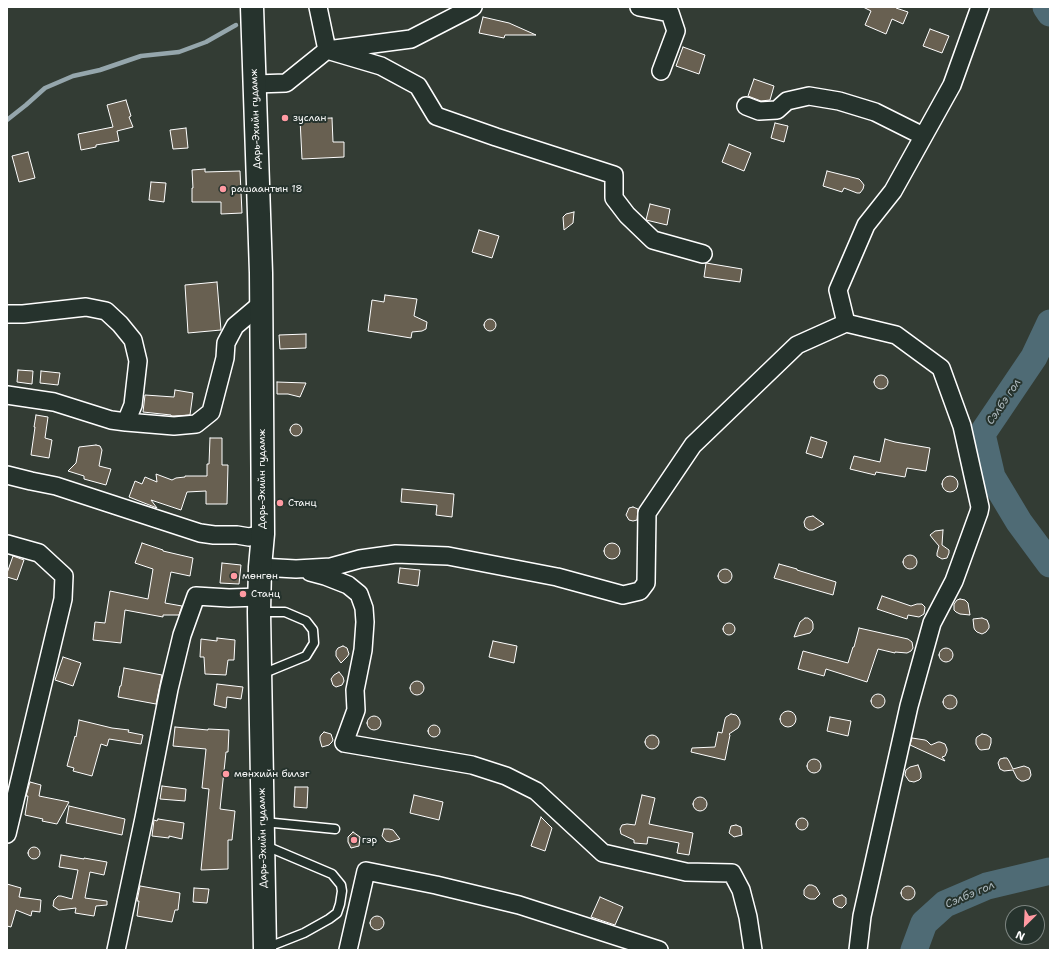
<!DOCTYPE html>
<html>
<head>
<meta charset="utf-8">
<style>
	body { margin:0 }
	#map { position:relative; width:1057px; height:957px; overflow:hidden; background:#333c34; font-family:"Shantell Sans",sans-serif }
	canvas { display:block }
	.frame { position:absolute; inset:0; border:8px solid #fff; pointer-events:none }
	.north { position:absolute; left:1005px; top:905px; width:40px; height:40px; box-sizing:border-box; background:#26332d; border:1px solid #7d8581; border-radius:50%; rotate:204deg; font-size:11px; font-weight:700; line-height:16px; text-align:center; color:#fff }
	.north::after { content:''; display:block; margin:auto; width:14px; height:18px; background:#ff9aa2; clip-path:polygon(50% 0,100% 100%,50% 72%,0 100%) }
</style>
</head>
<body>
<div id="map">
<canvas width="1057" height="957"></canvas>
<div class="frame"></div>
<div class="north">N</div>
</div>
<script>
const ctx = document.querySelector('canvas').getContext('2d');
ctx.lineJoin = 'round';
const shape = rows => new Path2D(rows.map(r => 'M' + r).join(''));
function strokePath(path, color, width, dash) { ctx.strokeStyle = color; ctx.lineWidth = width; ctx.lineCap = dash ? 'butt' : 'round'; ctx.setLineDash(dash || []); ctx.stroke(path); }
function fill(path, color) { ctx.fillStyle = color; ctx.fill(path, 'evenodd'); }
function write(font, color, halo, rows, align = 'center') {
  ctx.font = font + ' "Shantell Sans",sans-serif'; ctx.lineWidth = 4; ctx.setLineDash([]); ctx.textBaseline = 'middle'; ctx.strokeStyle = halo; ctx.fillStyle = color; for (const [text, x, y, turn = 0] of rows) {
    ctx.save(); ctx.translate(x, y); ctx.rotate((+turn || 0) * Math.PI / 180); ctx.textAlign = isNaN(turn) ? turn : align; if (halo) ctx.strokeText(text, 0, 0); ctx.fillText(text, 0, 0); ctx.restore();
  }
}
strokePath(shape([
	[7,120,26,105,45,88,73,76,100,70,141,56,179,52,206,42,236,25]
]), '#95a6ac', 4.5);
strokePath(shape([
	[1046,7,1050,13],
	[1050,323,1034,357,982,434,992,477,1019,522,1050,564],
	[914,950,924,923,945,904,987,886,1050,871]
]), '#4f6b75', 27);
const building = shape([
	[863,7,897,7,896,8,908,12,903,24,892,19,886,34,865,25,871,11,863,7],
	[483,17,509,23,536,35,505,35,504,38,479,33,483,17],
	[930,29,949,36,942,53,923,46,930,29],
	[683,47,705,55,699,74,676,66,683,47],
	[754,79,774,86,770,100,761,101,748,96,754,79],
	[126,100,131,116,129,117,133,127,117,131,119,141,96,145,96,147,81,150,78,134,113,127,107,105,126,100],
	[332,118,333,142,344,142,344,157,302,159,300,119,332,118],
	[775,123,788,126,784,142,771,138,775,123],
	[186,128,188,148,173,149,170,130,186,128],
	[729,144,751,153,744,171,722,162,729,144],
	[28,152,35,178,19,182,12,156,28,152],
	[205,169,205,172,240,171,242,213,221,214,221,202,192,202,192,188,193,188,192,170,205,169],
	[827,171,859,179,861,181,864,185,863,189,860,193,857,193,844,188,842,192,823,186,827,171],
	[151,182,166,183,164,202,149,200,151,182],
	[650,204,670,209,667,225,646,220,650,204],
	[574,212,573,223,564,230,563,217,566,214,574,212],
	[479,230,499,236,492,258,472,252,479,230],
	[706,263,742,269,740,282,704,277,706,263],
	[217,282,221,330,188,333,185,285,217,282],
	[385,295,417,299,414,316,427,322,426,329,422,331,412,332,411,338,368,331,372,300,384,302,385,295],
	'484 325a6 6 0 1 1 12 0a6 6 0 1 1-12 0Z',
	[306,334,306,348,280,349,279,335,306,334],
	[18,370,33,371,32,384,17,382,18,370],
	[41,371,60,373,58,385,40,383,41,371],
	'874 382a7 7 0 1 1 14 0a7 7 0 1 1-14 0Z',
	[277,382,306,383,300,397,288,394,277,394,277,382],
	[175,390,193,393,190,415,174,416,171,416,171,415,143,412,145,395,174,397,175,390],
	[36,415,48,417,45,438,52,440,49,458,31,455,35,427,34,427,36,415],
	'290 430a6 6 0 1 1 12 0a6 6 0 1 1-12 0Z',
	[811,437,827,442,822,458,806,453,811,437],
	[210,438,222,438,222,465,228,465,227,504,206,504,206,491,187,492,181,510,151,500,157,508,129,497,135,481,142,484,145,477,157,482,156,474,172,480,176,478,185,477,185,476,207,476,207,464,209,464,210,438],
	[885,439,895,442,930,448,926,471,907,468,905,477,876,472,875,475,850,469,854,456,880,462,885,439],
	[96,445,100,446,102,450,99,466,111,469,106,485,84,479,84,476,68,471,76,463,79,447,96,445],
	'942 484a8 8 0 1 1 16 0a8 8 0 1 1-16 0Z',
	[402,489,454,494,452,517,436,515,437,505,401,502,402,489],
	[633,507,638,509,637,520,633,521,629,520,626,515,629,508,633,507],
	[813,516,824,524,813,530,809,530,805,527,804,522,806,518,808,517,813,516],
	[943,530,942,545,949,550,949,553,947,558,942,559,937,556,937,553,939,546,933,539,930,535,935,531,943,530],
	'604 551a8 8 0 1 1 16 0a8 8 0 1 1-16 0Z',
	[142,543,163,550,163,551,193,558,190,576,171,572,165,603,182,606,179,615,163,615,163,617,125,610,121,643,93,640,95,622,105,623,110,591,148,599,153,569,135,563,142,543],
	'903 562a7 7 0 1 1 14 0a7 7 0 1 1-14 0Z',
	[13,556,24,560,17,580,7,577,7,573,13,556],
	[222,563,241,565,239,584,220,583,222,563],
	[779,564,797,569,797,570,836,582,833,595,774,578,779,564],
	[400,568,420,570,418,586,398,583,400,568],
	'718 576a7 7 0 1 1 14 0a7 7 0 1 1-14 0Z',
	[882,596,911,606,917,604,922,604,925,607,924,614,919,617,908,615,907,619,877,609,882,596],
	[960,599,965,600,968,603,970,615,960,614,956,612,954,610,954,604,957,600,960,599],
	[805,618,808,618,812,621,813,624,813,629,810,633,794,637,800,622,805,618],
	[982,618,987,620,989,625,989,628,986,632,982,634,977,632,975,630,974,628,973,619,982,618],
	'723 629a6 6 0 1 1 12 0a6 6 0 1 1-12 0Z',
	[859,628,908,639,912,642,913,648,911,651,907,653,895,652,895,653,878,649,867,682,826,669,824,676,798,669,803,651,848,663,853,647,854,647,859,628],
	[217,638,235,640,234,660,228,660,226,675,205,674,204,657,200,657,201,639,217,641,217,638],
	[493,641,517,646,514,663,489,657,493,641],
	[343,646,347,648,349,654,347,657,341,663,336,656,336,651,338,648,343,646],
	'939 655a7 7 0 1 1 14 0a7 7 0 1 1-14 0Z',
	[63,657,81,663,73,686,55,680,63,657],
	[124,668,162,675,156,704,118,697,120,686,121,686,124,668],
	[339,672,343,677,344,681,342,685,336,687,333,685,331,679,334,675,339,672],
	'410 688a7 7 0 1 1 14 0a7 7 0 1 1-14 0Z',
	[217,684,243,687,241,699,227,697,226,708,214,705,217,684],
	'871 701a7 7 0 1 1 14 0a7 7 0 1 1-14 0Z',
	'943 702a7 7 0 1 1 14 0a7 7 0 1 1-14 0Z',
	'780 719a8 8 0 1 1 16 0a8 8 0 1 1-16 0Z',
	[731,714,736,715,738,717,740,721,740,724,738,728,729,734,730,735,725,760,691,752,692,748,715,747,718,732,722,733,725,719,726,717,731,714],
	'367 723a7 7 0 1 1 14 0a7 7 0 1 1-14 0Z',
	[830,717,851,721,848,736,827,731,830,717],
	[79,720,112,728,129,730,128,732,143,735,141,744,109,739,107,746,101,744,92,776,73,771,74,768,67,766,75,736,76,737,79,720],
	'428 731a6 6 0 1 1 12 0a6 6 0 1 1-12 0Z',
	[175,727,208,730,208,729,229,730,228,752,226,752,220,809,235,811,232,840,228,840,228,869,201,870,209,789,202,788,206,749,173,746,175,727],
	[324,732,331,734,333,740,332,742,329,745,322,747,320,740,320,737,321,735,324,732],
	[982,734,987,735,991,738,991,743,989,749,981,750,979,749,976,744,976,739,977,737,982,734],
	'645 742a7 7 0 1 1 14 0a7 7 0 1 1-14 0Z',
	[912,738,925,740,927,741,931,745,938,742,940,742,945,744,947,749,947,751,945,756,942,757,945,761,910,745,912,738],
	[1004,758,1007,758,1009,761,1013,769,1024,766,1029,768,1030,770,1031,775,1029,779,1024,781,1021,781,1017,778,1013,770,1004,771,1000,769,998,763,1000,759,1004,758],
	'807 766a7 7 0 1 1 14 0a7 7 0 1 1-14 0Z',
	[918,765,921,773,921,778,919,780,914,782,909,781,905,775,906,770,910,767,918,765],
	[30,782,41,785,39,796,69,802,57,824,42,821,43,819,25,815,28,796,26,796,30,782],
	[162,786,186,789,185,801,160,799,162,786],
	[295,787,308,787,307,808,294,807,295,787],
	[414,795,443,802,439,820,410,813,414,795],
	[642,795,655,798,649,824,693,833,689,855,677,853,679,843,648,837,647,844,634,843,634,840,621,834,620,829,622,825,627,824,635,825,642,795],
	'693 804a7 7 0 1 1 14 0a7 7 0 1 1-14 0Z',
	[69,806,125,819,122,835,66,823,69,806],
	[541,817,552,828,545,851,531,846,541,817],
	'796 824a6 6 0 1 1 12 0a6 6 0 1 1-12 0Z',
	[158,819,184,823,182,839,169,836,169,838,152,836,154,820,157,821,158,819],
	[736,825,741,827,742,835,734,837,729,833,731,826,736,825],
	[384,829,389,829,393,830,400,839,390,842,386,841,382,836,384,829],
	[353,832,360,837,359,846,351,848,348,842,348,837,353,832],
	'28 853a6 6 0 1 1 12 0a6 6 0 1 1-12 0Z',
	[61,855,84,859,84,858,107,862,104,875,90,872,85,898,107,901,107,905,96,906,94,916,75,913,76,908,59,910,53,906,54,900,58,896,61,896,72,899,78,870,59,867,61,855],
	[7,884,21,888,19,897,41,900,40,912,32,911,31,916,16,910,11,927,7,926,7,884],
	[809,885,812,885,816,887,820,894,815,899,810,899,806,897,804,895,804,890,807,886,809,885],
	[140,886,180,893,178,910,175,910,172,922,137,916,139,901,137,901,140,886],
	'901 893a7 7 0 1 1 14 0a7 7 0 1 1-14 0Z',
	[194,888,209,889,207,903,193,902,194,888],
	[842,895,846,898,846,904,842,908,838,907,834,904,833,899,838,896,842,895],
	[600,897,623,907,615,925,591,917,600,897],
	'370 923a7 7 0 1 1 14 0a7 7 0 1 1-14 0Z'
]);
fill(building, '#686051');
strokePath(building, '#fff', 1);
const lane = shape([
	[260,612,285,612,306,621,313,630,314,643,306,656,262,674],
	[264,822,335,829],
	[266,948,304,933,329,919,337,913,340,904,342,891,341,885,332,874,266,846]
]);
const street = shape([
	[318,7,327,50,381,66,418,86,436,116,496,137,614,175,614,198,627,215,653,240,703,254],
	[639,7,670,13,676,31,661,71],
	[255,84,286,83,327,50,411,39,473,7],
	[746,106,759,111,777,110,787,101,809,96,839,101,875,112,923,136],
	[7,314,23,314,86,307,106,311,120,324,133,340,138,361,133,405,126,422],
	[846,323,838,290,866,225,893,191,952,85,980,7],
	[7,395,54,402,111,420,126,422,174,426,196,424,211,412,225,358,226,343,235,326,261,304],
	[7,475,31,481,56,486,200,533,214,535,237,535,249,537,263,534],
	[7,544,39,553,64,576,63,599,7,834],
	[260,567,296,569,331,567,360,559,396,554,448,556,557,577,623,595,640,591,646,583,647,513,693,445,797,345,846,323,896,335,941,368,962,426,980,507,979,512,954,581,932,623,909,706,862,916,858,950],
	[310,572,325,576,348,585,359,594,364,608,365,622,363,650,355,690,356,710,344,743,472,765,506,776,536,791,603,853,686,872,732,873,741,890,748,917,753,950],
	[116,950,144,818,169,689,182,635,196,596,229,598,260,597],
	[348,950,366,871,436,885,519,905,659,950]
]);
const secondary = shape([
	[252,7,261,273,263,534,260,567,259,612,265,950]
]);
strokePath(lane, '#fff', 11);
strokePath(street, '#fff', 20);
strokePath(secondary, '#fff', 25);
strokePath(lane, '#26332d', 8);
strokePath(street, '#26332d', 17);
strokePath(secondary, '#26332d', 22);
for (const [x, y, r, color] of [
	[285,118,4,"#ff9aa2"],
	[223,189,4,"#ff9aa2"],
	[280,503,4,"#ff9aa2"],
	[234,576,4,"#ff9aa2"],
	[243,594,4,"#ff9aa2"],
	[226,774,4,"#ff9aa2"],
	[354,840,4,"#ff9aa2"]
]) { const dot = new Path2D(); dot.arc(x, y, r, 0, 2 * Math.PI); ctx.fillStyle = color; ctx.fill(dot); strokePath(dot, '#26332d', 1.5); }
write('10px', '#fff', '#26332d', [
	["зуслан",293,118],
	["рашаантын 18",231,189],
	["Станц",288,503],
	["мөнгөн",242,576],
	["Cтанц",251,594],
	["мөнхийн билэг",234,774],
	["гэр",362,840]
], 'left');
write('10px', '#fff', '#26332d', [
	["Дарь-Эхийн гудамж",256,119,-92],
	["Дарь-Эхийн гудамж",262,479,-90],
	["Дарь-Эхийн гудамж",263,838,-91]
]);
write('italic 11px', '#b0bcc1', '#26332d', [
	["Сэлбэ гол",1004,402,-56],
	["Сэлбэ гол",970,895,-23]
]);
</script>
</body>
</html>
